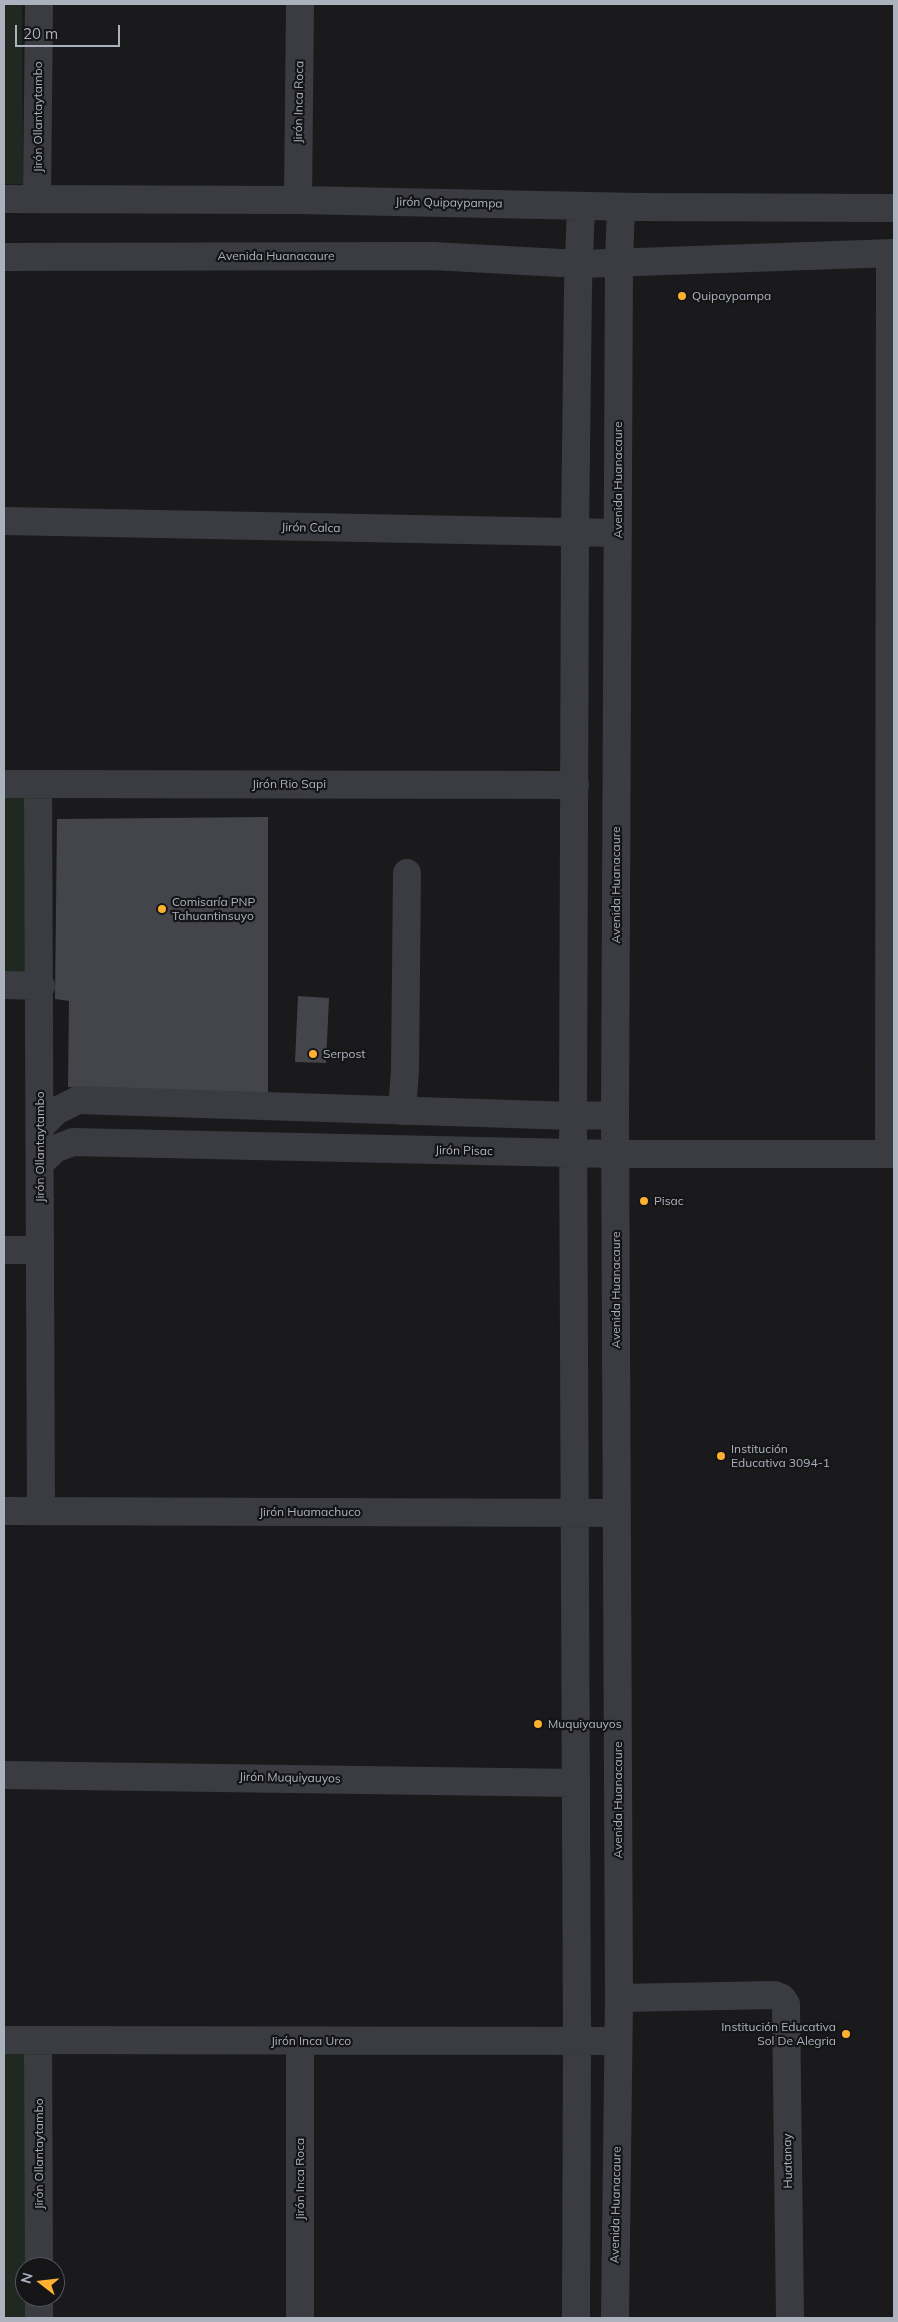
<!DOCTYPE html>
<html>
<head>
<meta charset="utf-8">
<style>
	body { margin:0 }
	#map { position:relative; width:898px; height:2322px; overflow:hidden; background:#1a1a1d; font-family:Mulish,sans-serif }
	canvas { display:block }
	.frame { position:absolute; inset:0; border:5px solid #acb2bd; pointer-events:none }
	.north { position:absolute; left:15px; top:2257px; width:50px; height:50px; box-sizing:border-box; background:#151518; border:1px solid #51545a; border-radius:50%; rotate:286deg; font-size:14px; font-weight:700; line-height:20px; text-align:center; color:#acb2bd }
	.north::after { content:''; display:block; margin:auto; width:18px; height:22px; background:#feb031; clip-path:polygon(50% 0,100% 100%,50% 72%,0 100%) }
	.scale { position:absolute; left:15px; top:25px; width:105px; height:22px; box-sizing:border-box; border:2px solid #acb2bd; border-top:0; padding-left:6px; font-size:15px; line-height:18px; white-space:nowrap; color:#acb2bd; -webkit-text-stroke:4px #151518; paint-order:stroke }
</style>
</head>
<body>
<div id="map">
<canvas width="898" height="2322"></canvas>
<div class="frame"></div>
<div class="north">N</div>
<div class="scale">20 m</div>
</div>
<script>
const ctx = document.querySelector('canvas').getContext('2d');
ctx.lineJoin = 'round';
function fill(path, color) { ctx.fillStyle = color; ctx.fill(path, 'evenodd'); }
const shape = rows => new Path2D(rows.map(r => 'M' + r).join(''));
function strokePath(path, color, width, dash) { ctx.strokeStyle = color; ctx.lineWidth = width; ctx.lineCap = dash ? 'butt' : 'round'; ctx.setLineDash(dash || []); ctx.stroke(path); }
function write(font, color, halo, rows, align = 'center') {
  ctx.font = font + ' Mulish,sans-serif'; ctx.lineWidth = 4.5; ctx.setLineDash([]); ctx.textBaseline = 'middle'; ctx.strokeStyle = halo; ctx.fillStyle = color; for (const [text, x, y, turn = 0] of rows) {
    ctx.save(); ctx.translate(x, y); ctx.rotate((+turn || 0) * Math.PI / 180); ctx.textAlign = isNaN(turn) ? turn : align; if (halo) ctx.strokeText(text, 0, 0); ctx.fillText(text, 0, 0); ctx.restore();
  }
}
fill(shape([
	[4,4,22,4,23,184,4,184],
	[4,793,26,793,26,973,4,973],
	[4,2042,28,2042,27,2267,25,2267,27,2318,4,2318]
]), '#202921');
fill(shape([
	[268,817,268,1094,68,1087,69,1001,55,999,57,819],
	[298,996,329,998,326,1063,295,1062]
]), '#44454a');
strokePath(shape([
	[4,199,298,200,638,207,894,208],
	[37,199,39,4],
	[298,200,300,4],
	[4,257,433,256,579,264,894,253],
	[4,521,618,533],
	[4,784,575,785],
	[38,784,41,1511],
	[4,985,41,986],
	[402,1111,405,1070,407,873],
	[41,1126,56,1111,78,1100,573,1116,615,1115],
	[889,1154,890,253],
	[41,1162,55,1149,73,1142,616,1154,894,1154],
	[4,1250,40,1250],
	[4,1511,617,1513],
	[4,1775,576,1783],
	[619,1998,775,1995,782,1998,786,2004,790,2318],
	[4,2040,618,2041],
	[38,2040,39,2267],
	[300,2041,300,2318],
	[39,2297,39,2318],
	[576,2318,577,2041,573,1116,575,533,578,287,581,206],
	[615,2318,619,1998,615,1115,619,262,621,207]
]), '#3b3c42', 28);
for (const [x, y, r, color] of [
	[682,296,5,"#feb031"],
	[162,909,5,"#feb031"],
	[313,1054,5,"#feb031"],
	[644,1201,5,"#feb031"],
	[721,1456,5,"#feb031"],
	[538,1724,5,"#feb031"],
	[846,2034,5,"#feb031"]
]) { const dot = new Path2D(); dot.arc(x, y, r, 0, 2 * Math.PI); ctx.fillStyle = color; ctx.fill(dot); strokePath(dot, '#151518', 2); }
write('12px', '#acb2bd', '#151518', [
	["Jirón Inca Roca",299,102,-89],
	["Jirón Ollantaytambo",38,117,-90],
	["Jirón Quipaypampa",449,203,1],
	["Avenida Huanacaure",276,256],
	["Avenida Huanacaure",618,480,-90],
	["Jirón Calca",311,528,1],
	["Jirón Rio Sapi",289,784],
	["Avenida Huanacaure",616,885,-90],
	["Jirón Ollantaytambo",40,1147,-90],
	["Jirón Pisac",464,1151,1],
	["Avenida Huanacaure",616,1290,-90],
	["Jirón Huamachuco",310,1512],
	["Jirón Muquiyauyos",290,1778,1],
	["Avenida Huanacaure",618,1800,-90],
	["Jirón Inca Urco",311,2041],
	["Jirón Ollantaytambo",39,2154,-90],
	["Huatanay",788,2161,-91],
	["Jirón Inca Roca",300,2179,-90],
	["Avenida Huanacaure",616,2205,-89]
]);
write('12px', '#acb2bd', '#151518', [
	["Quipaypampa",692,296],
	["Comisaría PNP",172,902],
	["Tahuantinsuyo",172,916],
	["Serpost",323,1054],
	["Pisac",654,1201],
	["Institución",731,1449],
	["Educativa 3094-1",731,1463],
	["Muquiyauyos",548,1724],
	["Institución Educativa",836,2027,"right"],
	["Sol De Alegria",836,2041,"right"]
], 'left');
</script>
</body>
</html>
